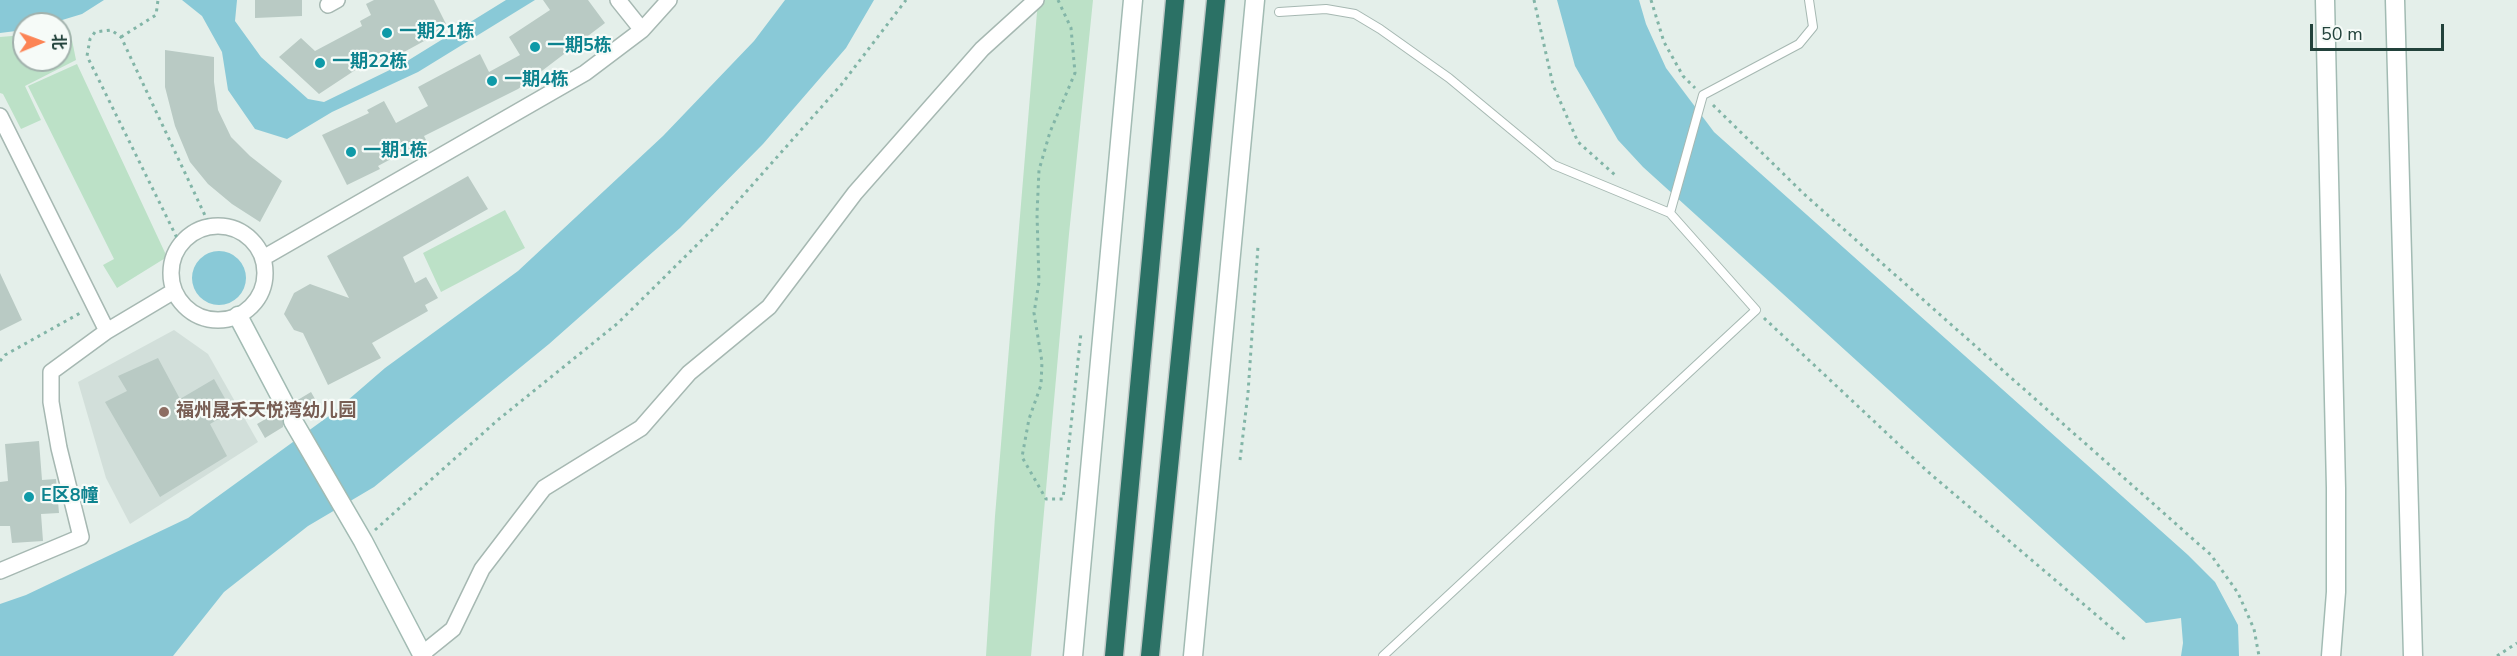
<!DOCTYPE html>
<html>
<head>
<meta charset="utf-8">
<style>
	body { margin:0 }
	#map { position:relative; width:2517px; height:656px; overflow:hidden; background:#e4efea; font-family:"Nunito Sans","Noto Sans SC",sans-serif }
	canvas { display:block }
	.north { position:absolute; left:12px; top:12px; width:60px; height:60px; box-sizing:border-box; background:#f6fbf8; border:2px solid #a1b1ac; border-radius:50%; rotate:89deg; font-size:16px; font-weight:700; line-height:24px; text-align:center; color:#22423b }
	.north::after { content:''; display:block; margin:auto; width:21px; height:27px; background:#fc8455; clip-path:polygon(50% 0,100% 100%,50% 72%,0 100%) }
	.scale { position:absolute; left:2310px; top:24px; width:134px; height:27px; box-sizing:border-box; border:3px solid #22423b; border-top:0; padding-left:8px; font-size:18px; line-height:21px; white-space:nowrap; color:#22423b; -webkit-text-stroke:4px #f6fbf8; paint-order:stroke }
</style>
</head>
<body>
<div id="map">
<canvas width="2517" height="656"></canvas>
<div class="north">北</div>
<div class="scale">50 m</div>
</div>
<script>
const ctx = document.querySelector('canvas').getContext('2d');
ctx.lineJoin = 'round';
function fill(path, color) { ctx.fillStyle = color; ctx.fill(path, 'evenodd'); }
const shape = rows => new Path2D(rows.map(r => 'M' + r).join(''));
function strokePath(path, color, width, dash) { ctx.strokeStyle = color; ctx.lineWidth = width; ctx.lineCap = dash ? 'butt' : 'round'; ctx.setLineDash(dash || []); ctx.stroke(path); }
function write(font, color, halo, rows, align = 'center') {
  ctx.font = font + ' "Nunito Sans","Noto Sans SC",sans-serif'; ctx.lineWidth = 4.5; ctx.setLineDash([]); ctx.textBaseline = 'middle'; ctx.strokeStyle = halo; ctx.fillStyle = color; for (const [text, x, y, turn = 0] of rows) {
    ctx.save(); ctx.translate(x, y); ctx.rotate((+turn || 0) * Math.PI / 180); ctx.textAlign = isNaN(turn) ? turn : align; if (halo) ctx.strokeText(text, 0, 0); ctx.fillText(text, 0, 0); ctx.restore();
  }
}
fill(shape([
	[174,330,208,354,258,442,130,524,106,478,78,382]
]), '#d2dfda');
fill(shape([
	[1038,0,1093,0,1069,234,1031,656,986,656,995,516],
	[70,30,76,60,25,86,41,120,21,129,3,94,0,93,0,37,24,35,24,60,60,60,60,31],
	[77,64,167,257,117,288,103,265,114,259,28,86],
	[505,210,525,248,441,292,423,253]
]), '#bce1c7');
fill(shape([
	[0,0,104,0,82,14,49,24,24,24,24,30,0,33],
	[182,0,237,0,235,21,261,57,308,99,324,102,404,63,506,0,535,0,418,72,332,112,287,139,255,129,228,90,222,52,202,16],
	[785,0,874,0,846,48,763,144,680,228,549,344,374,487,308,526,224,592,173,656,0,656,0,604,26,595,188,518,333,413,385,368,518,271,663,136,754,41],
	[1557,0,1639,0,1646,24,1666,68,1714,132,2188,555,2215,582,2238,625,2239,656,2181,656,2183,643,2181,618,2146,623,1643,167,1618,140,1575,66],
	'192 278a27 27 0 1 1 54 0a27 27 0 1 1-54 0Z'
]), '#89c9d7');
fill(shape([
	[255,0,302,0,302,16,255,18],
	[374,0,434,0,448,28,382,64,378,55,319,94,279,57,301,38,315,51,362,26,360,21,371,15,366,4],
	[543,0,588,0,605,23,518,89,424,136,426,140,378,166,380,169,347,185,322,135,369,113,367,110,384,101,396,123,428,106,418,87,480,54,489,72,520,55,509,37,550,10],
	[165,50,214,57,214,82,218,110,231,137,250,156,282,181,260,222,232,204,208,184,190,162,175,126,165,87],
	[468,176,488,209,403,257,415,283,426,277,438,298,425,305,428,311,372,343,381,358,328,385,303,333,294,330,284,314,294,293,310,284,349,298,327,256],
	[0,273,22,320,0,331],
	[158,358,180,399,214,379,232,411,210,424,227,456,160,497,105,402,127,391,118,376],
	[311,392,319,406,303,415,296,411,296,401],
	[276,413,283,417,283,427,265,438,257,424],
	[39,441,42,480,56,479,59,513,41,514,43,541,12,543,10,526,0,526,0,482,8,481,5,444]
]), '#b9cac4');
const lane = shape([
	[1279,12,1326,9,1355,14,1380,29,1449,78,1554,165,1670,213,1756,310,1383,656],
	[1670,213,1703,95,1799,44,1813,27,1809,0]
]);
const street = shape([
	[618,0,642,30],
	[328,5,337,0],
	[0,116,107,331,174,291],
	'171 273a47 47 0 1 1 94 0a47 47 0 1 1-94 0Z',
	[263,258,585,73,642,30,669,0],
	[0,571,81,537,59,448,51,402,51,372,107,331],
	[422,654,453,629,482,569,544,488,641,428,689,373,769,307,855,193,982,49,1036,0]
]);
const secondary = shape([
	[2325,0,2336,488,2336,592,2331,656],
	[2395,0,2413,656],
	[238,316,286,407],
	[293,421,363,541,423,656],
	[1073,656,1133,0],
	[1193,656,1255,0]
]);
const highway = shape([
	[1114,656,1175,0],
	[1150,656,1216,0]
]);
strokePath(lane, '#a6b8b2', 10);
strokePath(street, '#a6b8b2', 18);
strokePath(secondary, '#a2bbb3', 21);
strokePath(highway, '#c1cac8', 21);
strokePath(shape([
	[1058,0,1071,28,1075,73,1050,132,1039,170,1037,214,1039,282,1034,313,1042,362,1041,385,1029,419,1022,457,1046,499,1063,499,1081,333],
	[1534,0,1553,85,1578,142,1615,175],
	[1651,0,1664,42,1683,76,1695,88],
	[121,37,156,15,158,0],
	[1713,105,1804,194,2211,555,2238,593,2254,629,2259,656],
	[180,244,87,56,90,39,95,32,111,30,121,37,210,226],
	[1764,318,1927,471,2128,642],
	[0,361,5,355,82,312],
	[1240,460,1248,393,1258,246],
	[375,530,499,419,618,323,714,228,841,85,906,0],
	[2497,656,2517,643]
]), '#82b5a7', 3, [3, 4.5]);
strokePath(lane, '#fff', 8);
strokePath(street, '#fff', 15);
strokePath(secondary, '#fff', 18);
strokePath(highway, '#2b7165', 18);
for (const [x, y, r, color] of [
	[387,33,6,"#0f9aa8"],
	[535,47,6,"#0f9aa8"],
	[320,63,6,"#0f9aa8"],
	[492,81,6,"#0f9aa8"],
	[351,152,6,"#0f9aa8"],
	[164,412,6,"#8d6e63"],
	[29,497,6,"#0f9aa8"]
]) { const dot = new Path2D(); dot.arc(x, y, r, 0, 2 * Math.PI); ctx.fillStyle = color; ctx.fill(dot); strokePath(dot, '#f6fbf8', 2); }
write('bold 18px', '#0d838f', '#f6fbf8', [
	["一期21栋",399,33],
	["一期5栋",547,47],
	["一期22栋",332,63],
	["一期4栋",504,81],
	["一期1栋",363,152],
	["E区8幢",41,497]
], 'left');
write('bold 18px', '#785e54', '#f6fbf8', [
	["福州晟禾天悦湾幼儿园",176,412]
], 'left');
</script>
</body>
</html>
